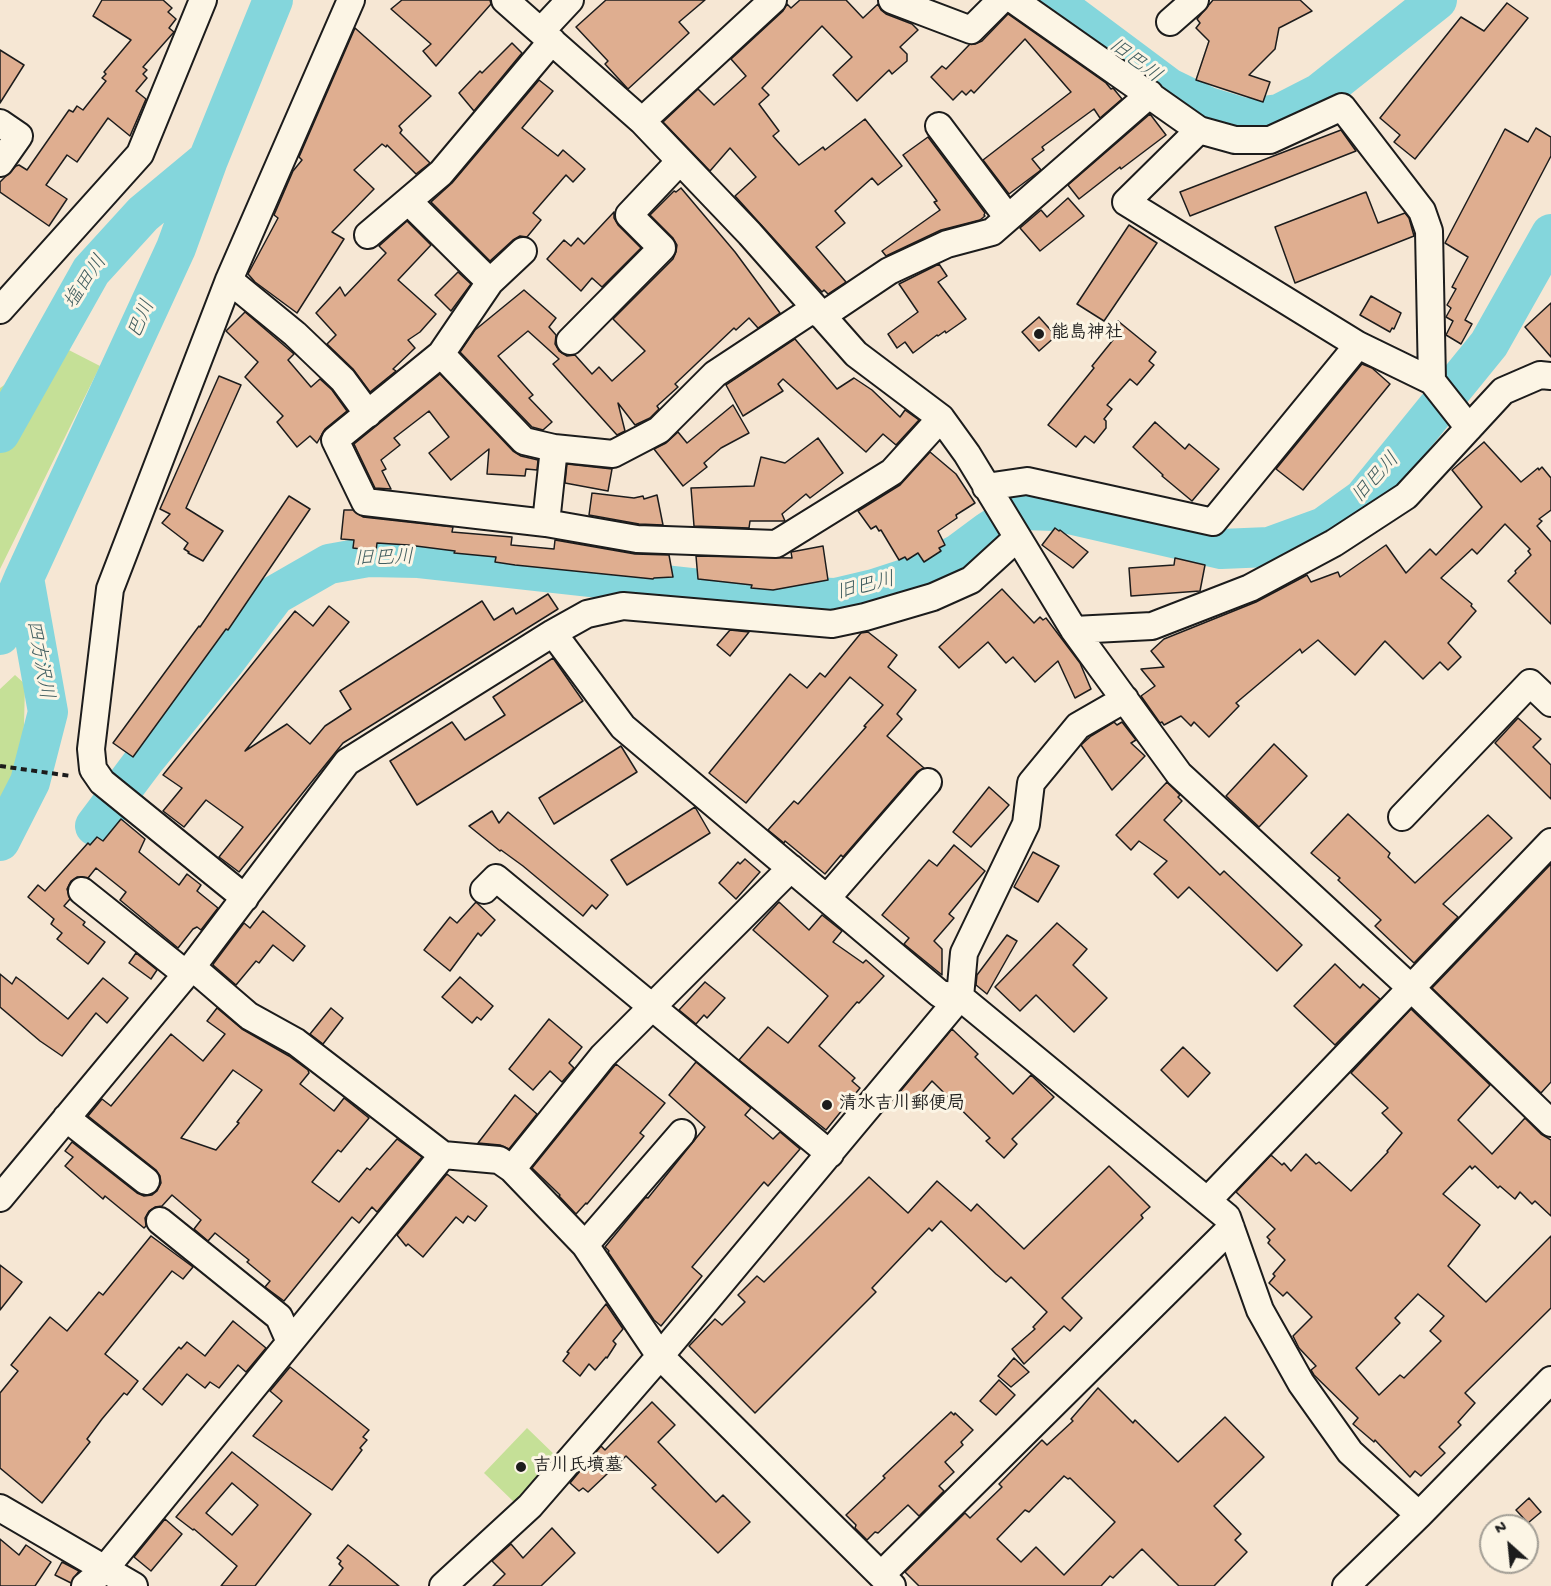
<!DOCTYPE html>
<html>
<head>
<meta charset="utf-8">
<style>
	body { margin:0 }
	#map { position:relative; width:1551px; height:1586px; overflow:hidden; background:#f6e7d4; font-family:"Gochi Hand",sans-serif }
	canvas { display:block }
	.north { position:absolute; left:1479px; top:1514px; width:60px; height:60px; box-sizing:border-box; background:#fcf5e5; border:2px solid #a29e95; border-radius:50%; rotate:333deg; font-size:16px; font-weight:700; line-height:24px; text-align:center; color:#1c1c1c }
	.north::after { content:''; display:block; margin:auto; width:21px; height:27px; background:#1c1c1c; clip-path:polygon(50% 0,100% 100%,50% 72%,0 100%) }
</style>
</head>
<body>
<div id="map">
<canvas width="1551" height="1586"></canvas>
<div class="north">N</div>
</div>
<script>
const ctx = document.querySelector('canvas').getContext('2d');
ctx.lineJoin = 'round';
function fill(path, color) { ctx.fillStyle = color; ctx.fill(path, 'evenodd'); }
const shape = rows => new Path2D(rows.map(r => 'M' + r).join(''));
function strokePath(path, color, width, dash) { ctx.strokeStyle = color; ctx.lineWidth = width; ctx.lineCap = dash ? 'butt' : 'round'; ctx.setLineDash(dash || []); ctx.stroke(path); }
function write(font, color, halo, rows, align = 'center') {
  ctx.font = font + ' "Gochi Hand","Klee One",sans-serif'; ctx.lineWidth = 6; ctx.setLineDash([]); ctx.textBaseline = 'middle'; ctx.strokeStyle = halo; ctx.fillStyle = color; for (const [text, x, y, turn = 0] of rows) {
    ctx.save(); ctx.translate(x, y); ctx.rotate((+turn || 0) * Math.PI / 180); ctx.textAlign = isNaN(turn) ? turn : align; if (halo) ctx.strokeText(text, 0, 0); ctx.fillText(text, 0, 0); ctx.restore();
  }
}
fill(shape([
	[61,346,100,366,0,569,0,388],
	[15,675,25,684,24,725,18,787,0,822,0,689],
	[527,1428,559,1459,516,1504,484,1473]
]), '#c5e097');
strokePath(shape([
	[1051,0,1169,88,1208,107,1244,118,1279,114,1320,93,1437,0],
	[0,433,91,271,143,214,208,160],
	[0,635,24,578,176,248,208,160,273,0],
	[95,826,146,758,226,660,275,595,329,564,368,557,419,558,763,596,836,598,874,589,920,574,958,554,989,531,1022,510,1056,511,1221,549,1269,547,1324,527,1363,499,1489,344,1551,234],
	[0,841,30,782,48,712,24,578]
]), '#84d6dc', 40);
const building = shape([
	[102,0,163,0,172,8,168,12,176,19,169,28,174,32,143,67,147,70,143,74,147,78,136,91,146,99,130,136,108,118,77,162,67,155,46,185,67,199,49,226,0,192,0,182,16,166,19,165,27,170,69,110,73,112,77,106,83,110,106,81,102,78,106,74,104,72,131,40,93,16,102,0],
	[402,0,490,0,491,4,436,66,423,51,431,44,391,9,402,0],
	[606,0,705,0,679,22,689,33,628,89,605,64,608,61,576,27,606,0],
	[800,0,846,0,863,18,878,4,881,10,886,14,912,24,918,30,900,47,907,54,907,61,892,74,889,70,857,101,833,75,852,57,822,26,762,88,769,95,759,104,779,131,773,136,799,165,823,147,825,150,865,119,902,166,878,185,872,178,835,211,845,223,816,247,846,282,828,294,824,290,822,292,735,196,756,177,730,148,710,171,663,122,698,89,714,105,746,76,731,59,783,11,787,4,791,8,800,0],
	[1213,0,1300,0,1312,11,1279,28,1275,49,1249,75,1270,82,1263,102,1196,80,1209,41,1196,28,1200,23,1197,19,1213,0],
	[1507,3,1528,18,1415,159,1394,142,1400,135,1380,118,1461,17,1484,31,1507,3],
	[1008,14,1106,83,1111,89,1113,88,1122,99,1100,118,1094,109,1042,147,1044,150,1032,159,1041,170,1009,194,983,160,1071,92,1025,39,974,93,971,90,966,95,962,91,953,100,931,77,942,66,946,69,970,44,975,44,982,41,1008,14],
	[355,28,431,96,399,126,402,130,400,133,430,163,416,174,387,145,386,147,382,144,354,170,374,189,332,232,344,239,297,313,255,282,248,274,278,218,274,215,293,171,302,160,299,157,355,28],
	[512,43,522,53,474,111,459,93,480,71,482,73,512,43],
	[0,50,24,65,0,103,0,50],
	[539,80,553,91,522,128,558,156,563,150,585,169,573,182,566,175,533,213,541,220,527,237,520,236,513,240,490,261,431,202,452,183,539,80],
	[1150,114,1166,135,1121,169,1120,167,1079,199,1068,185,1150,114],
	[1536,128,1551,137,1551,156,1465,320,1472,324,1461,344,1446,335,1453,321,1446,317,1451,308,1447,305,1456,289,1452,287,1468,257,1445,243,1505,129,1528,142,1536,128],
	[1341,130,1356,151,1190,216,1180,192,1341,130],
	[928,137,985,213,984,215,985,216,980,220,941,230,886,256,882,251,940,210,934,202,937,201,903,155,928,137],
	[681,188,735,252,780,313,758,328,749,318,736,330,734,328,675,384,678,387,657,406,659,409,650,418,635,425,618,403,625,431,617,435,553,364,559,359,528,331,498,356,533,395,529,398,552,422,543,430,532,427,460,352,475,330,524,290,556,318,549,327,556,335,555,344,559,351,567,356,575,355,592,374,599,367,612,381,645,351,613,319,673,259,676,252,677,245,673,238,650,215,674,191,676,192,681,188],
	[1366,192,1378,223,1405,213,1409,218,1414,236,1295,283,1275,227,1366,192],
	[1068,198,1084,216,1040,251,1020,228,1041,210,1047,217,1068,198],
	[614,212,614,218,618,225,641,248,602,287,592,278,581,291,547,259,564,240,571,246,578,238,584,244,614,212],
	[407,221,431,245,398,280,436,314,420,332,408,340,415,348,393,369,396,371,370,392,353,369,327,344,336,335,316,313,340,287,345,296,386,253,379,246,407,221],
	[1129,225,1157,243,1104,321,1077,304,1129,225],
	[939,264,947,276,938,282,966,319,946,333,945,331,938,336,937,335,913,353,905,342,897,348,888,334,918,312,899,284,939,264],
	[458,272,471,284,451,311,435,295,458,272],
	[1371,296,1401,313,1394,329,1392,328,1390,332,1360,315,1371,296],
	[1551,303,1551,357,1525,327,1551,303],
	[245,312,294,354,288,360,311,387,320,379,332,390,347,411,325,429,317,443,310,436,297,447,277,422,283,416,245,377,258,362,226,331,245,312],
	[1039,317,1056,336,1039,351,1022,332,1039,317],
	[1118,321,1156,352,1149,361,1154,365,1137,385,1130,379,1107,405,1112,409,1104,419,1106,421,1106,428,1094,443,1085,436,1076,447,1048,425,1094,368,1092,366,1113,340,1106,332,1118,321],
	[795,339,837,389,854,378,872,390,900,417,905,410,919,420,896,445,883,434,866,452,783,379,778,384,783,391,743,416,726,385,795,339],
	[1362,364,1372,368,1390,384,1303,490,1276,469,1362,364],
	[440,374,513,451,521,456,538,460,537,470,526,469,525,476,487,474,489,449,451,480,429,453,449,437,429,411,394,438,400,445,381,460,386,469,382,471,391,489,375,488,354,444,440,374],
	[219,376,241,385,186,508,223,531,203,561,188,553,189,552,184,549,188,543,162,523,170,514,160,509,219,376],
	[733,405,749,433,721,448,704,463,707,467,683,486,654,449,666,443,678,432,687,443,733,405],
	[1155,422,1185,449,1189,444,1219,469,1192,501,1162,476,1163,475,1133,447,1155,422],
	[818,438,843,473,810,498,806,494,782,514,785,521,750,521,749,528,694,526,691,488,754,486,761,457,785,463,818,438],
	[1484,442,1521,482,1538,468,1539,470,1542,467,1551,478,1551,510,1539,519,1542,521,1537,526,1551,542,1551,624,1508,581,1516,573,1515,571,1531,555,1528,551,1530,549,1505,524,1477,554,1472,549,1441,578,1472,604,1471,606,1476,611,1448,643,1461,657,1448,670,1440,662,1423,679,1385,641,1355,675,1318,640,1302,653,1300,649,1236,703,1239,706,1209,737,1194,722,1191,726,1181,716,1164,725,1162,722,1160,723,1141,696,1155,686,1141,669,1164,667,1151,651,1164,639,1256,602,1307,575,1311,582,1338,572,1340,577,1386,545,1406,573,1430,549,1436,555,1482,507,1452,470,1484,442],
	[930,452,956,474,975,503,956,515,957,518,938,531,945,545,939,548,941,551,924,562,918,553,907,560,905,557,899,560,881,530,879,531,876,526,871,529,858,511,900,485,930,452],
	[567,464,612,469,608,491,565,483,567,464],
	[592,493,634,498,643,496,644,499,657,495,663,525,639,524,589,515,592,493],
	[289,496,310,509,228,630,226,629,133,757,113,743,199,626,200,627,289,496],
	[344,510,353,510,363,517,453,527,452,532,512,537,511,545,554,549,555,540,635,554,669,555,673,577,654,578,653,579,515,565,495,562,496,557,454,553,455,551,408,545,377,543,376,551,353,548,354,540,341,539,344,510],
	[1055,528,1059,531,1060,530,1088,552,1073,568,1042,545,1055,528],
	[823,546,828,580,773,590,751,588,752,585,698,579,696,556,792,558,791,552,823,546],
	[1175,558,1205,565,1200,591,1131,596,1129,568,1174,565,1175,558],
	[1002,589,1034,623,1040,617,1043,620,1046,618,1080,663,1091,689,1075,698,1058,661,1035,682,1013,657,1006,663,988,642,959,668,939,647,1002,589],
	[548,594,558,609,343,743,239,872,219,857,243,827,206,800,184,827,163,811,182,788,163,775,295,611,313,626,329,606,349,622,245,751,287,724,310,744,325,726,351,709,340,691,482,601,494,620,513,608,516,614,548,594],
	[730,630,749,632,730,656,717,645,730,630],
	[868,632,897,655,888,667,916,690,897,714,902,719,887,736,924,768,917,772,843,857,841,855,825,874,785,841,784,843,768,830,794,801,798,804,866,727,864,726,883,705,850,677,746,803,709,773,790,674,807,688,820,673,825,677,861,633,868,632],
	[553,658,583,701,417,805,390,761,452,722,465,740,505,715,493,697,553,658],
	[1518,718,1541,739,1533,747,1551,765,1551,799,1495,743,1518,718],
	[1114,722,1117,725,1122,722,1136,740,1131,743,1145,756,1112,790,1081,745,1091,736,1114,722],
	[1274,744,1307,776,1259,827,1226,796,1274,744],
	[621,746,637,772,554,824,539,798,621,746],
	[1167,782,1180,795,1178,797,1182,801,1164,820,1220,875,1224,871,1302,945,1277,971,1189,887,1178,898,1154,874,1167,861,1139,841,1131,850,1116,835,1167,782],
	[989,787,1009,805,971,847,953,832,989,787],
	[695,807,710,833,627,885,611,860,695,807],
	[492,811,499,823,508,812,608,895,596,909,592,905,583,916,523,866,501,850,500,851,469,826,492,811],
	[1348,814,1390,853,1388,857,1415,883,1488,815,1512,838,1443,904,1458,917,1414,963,1375,926,1381,920,1338,880,1340,878,1311,853,1348,814],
	[121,819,145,839,139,852,179,885,187,874,201,885,197,891,218,908,201,930,197,927,193,929,178,948,120,900,126,892,96,868,88,878,77,877,71,881,67,889,70,899,64,906,85,922,83,925,105,942,88,964,57,939,62,933,51,924,54,919,28,897,38,885,45,891,88,843,90,845,97,837,103,841,121,819],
	[954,845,985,871,949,914,954,918,934,941,942,949,942,975,904,944,909,938,882,915,929,860,937,866,954,845],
	[1033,852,1059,866,1038,902,1014,887,1033,852],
	[745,859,760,872,736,899,719,883,738,862,740,864,745,859],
	[1551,864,1551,1082,1541,1093,1432,988,1551,864],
	[476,902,495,920,481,936,478,933,450,971,424,950,450,917,457,923,476,902],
	[779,902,809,930,822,915,842,931,833,942,863,963,866,960,884,976,859,1003,857,1002,819,1046,855,1078,852,1081,860,1088,826,1130,739,1060,768,1027,788,1043,828,996,753,930,779,902],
	[263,911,305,946,293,961,273,945,259,963,256,961,236,985,213,965,214,963,244,923,250,928,263,911],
	[1057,923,1087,949,1073,965,1107,998,1074,1032,1036,995,1020,1011,995,987,1057,923],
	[1007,935,1017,941,987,994,976,985,977,975,1007,935],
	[136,953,157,970,151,979,129,963,136,953],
	[1335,964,1360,988,1363,984,1380,999,1335,1045,1294,1006,1335,964],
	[0,974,12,984,16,977,24,983,68,1019,103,978,128,998,107,1023,96,1013,62,1056,40,1041,0,1007,0,974],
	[460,977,493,1006,481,1020,477,1017,472,1023,442,997,460,977],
	[705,982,725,998,707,1018,704,1015,696,1024,679,1010,705,982],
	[217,1008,242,1029,289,1056,308,1070,309,1073,300,1084,334,1111,344,1098,369,1118,341,1152,338,1150,312,1182,339,1202,367,1168,370,1170,397,1139,422,1157,377,1212,372,1207,359,1223,352,1217,284,1301,265,1287,270,1281,247,1262,249,1260,215,1233,208,1241,194,1229,201,1220,172,1195,162,1206,155,1207,149,1211,145,1218,146,1226,144,1228,105,1196,103,1199,65,1166,73,1157,65,1151,72,1142,137,1193,144,1196,152,1195,157,1191,161,1183,160,1176,156,1170,88,1116,102,1099,111,1106,171,1034,203,1061,225,1034,207,1021,217,1008],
	[233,1070,262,1090,237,1122,239,1123,216,1150,181,1138,233,1070],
	[331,1008,343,1018,323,1044,310,1034,331,1008],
	[1411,1009,1490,1085,1458,1120,1492,1154,1525,1118,1541,1134,1551,1140,1551,1216,1535,1201,1532,1204,1520,1192,1515,1199,1500,1186,1498,1188,1475,1166,1472,1169,1470,1166,1443,1194,1480,1225,1448,1266,1486,1302,1551,1236,1551,1308,1465,1393,1475,1403,1458,1422,1461,1425,1439,1447,1445,1453,1421,1476,1415,1471,1410,1477,1375,1440,1374,1442,1353,1424,1358,1418,1314,1375,1311,1370,1316,1366,1299,1348,1293,1336,1312,1317,1287,1292,1283,1296,1269,1283,1275,1276,1273,1274,1285,1260,1268,1243,1270,1240,1267,1237,1275,1229,1236,1192,1271,1155,1282,1165,1284,1163,1291,1171,1306,1154,1316,1164,1319,1162,1351,1191,1388,1152,1387,1151,1402,1133,1382,1113,1388,1108,1351,1073,1411,1009],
	[1418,1294,1444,1316,1430,1331,1441,1341,1404,1378,1400,1375,1379,1395,1356,1368,1400,1323,1395,1318,1418,1294],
	[549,1019,582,1047,569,1063,574,1068,562,1082,550,1071,533,1090,509,1069,549,1019],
	[952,1029,978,1054,975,1057,1013,1094,1031,1075,1054,1097,1012,1139,1017,1144,1004,1158,986,1141,990,1138,932,1081,907,1110,894,1099,952,1029],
	[1183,1047,1210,1073,1188,1097,1161,1070,1183,1047],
	[696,1062,751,1108,745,1115,773,1139,780,1132,800,1149,768,1186,764,1182,692,1267,702,1276,661,1326,654,1320,608,1252,609,1251,605,1247,646,1197,648,1198,705,1127,669,1095,696,1062],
	[616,1064,665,1103,640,1133,644,1136,587,1204,586,1203,576,1214,559,1196,560,1195,532,1168,616,1064],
	[515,1095,537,1114,509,1149,500,1145,478,1143,515,1095],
	[1109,1166,1150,1207,1141,1215,1143,1218,1062,1298,1082,1318,1070,1331,1064,1326,1024,1364,1012,1349,1035,1329,1033,1327,1047,1312,1011,1277,1006,1282,996,1274,941,1221,932,1231,929,1228,872,1288,876,1292,755,1413,689,1346,715,1319,722,1325,745,1302,738,1295,757,1276,764,1282,869,1177,908,1213,937,1181,971,1211,977,1204,1024,1249,1109,1166],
	[447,1174,487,1206,475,1221,468,1216,463,1223,456,1217,423,1257,408,1244,406,1246,397,1235,447,1174],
	[151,1236,193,1267,183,1279,172,1271,105,1354,138,1381,127,1395,124,1393,102,1419,87,1439,90,1442,42,1503,0,1468,0,1393,18,1371,11,1365,50,1317,67,1331,99,1292,103,1295,151,1236],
	[0,1265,22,1282,0,1310,0,1265],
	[606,1304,623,1329,613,1341,616,1344,607,1358,606,1357,595,1370,589,1364,580,1376,563,1361,569,1353,567,1352,606,1304],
	[233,1321,266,1348,246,1372,238,1365,219,1388,210,1382,205,1388,187,1374,162,1405,143,1389,179,1347,181,1349,187,1342,205,1356,233,1321],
	[1014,1358,1029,1372,1011,1387,998,1376,1014,1358],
	[290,1367,369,1430,363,1437,367,1440,360,1448,362,1450,332,1490,253,1436,282,1401,270,1391,290,1367],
	[999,1380,1015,1395,996,1415,980,1401,999,1380],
	[1098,1388,1133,1423,1135,1420,1178,1462,1225,1417,1264,1457,1214,1506,1241,1534,1235,1540,1247,1552,1214,1586,1179,1586,1142,1549,1113,1578,1110,1576,1101,1586,919,1586,905,1572,965,1513,970,1518,1002,1487,999,1484,1042,1440,1047,1445,1073,1421,1071,1419,1098,1388],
	[1064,1476,1068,1479,1070,1478,1115,1522,1064,1575,1036,1547,1021,1562,997,1539,1025,1510,1029,1512,1064,1476],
	[652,1402,675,1425,658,1442,716,1502,723,1495,750,1522,718,1553,652,1488,656,1485,626,1456,588,1492,583,1488,579,1491,570,1483,601,1446,605,1450,652,1402],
	[951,1412,954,1415,955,1413,973,1430,961,1442,963,1445,945,1462,954,1472,939,1486,944,1491,919,1516,908,1505,878,1533,875,1532,867,1540,855,1528,856,1525,846,1515,885,1478,883,1476,951,1412],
	[232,1452,311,1514,255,1586,221,1586,237,1566,194,1529,193,1530,176,1517,232,1452],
	[232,1483,258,1505,232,1535,206,1513,232,1483],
	[1529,1498,1541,1512,1528,1523,1516,1510,1529,1498],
	[165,1519,182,1534,151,1571,134,1557,165,1519],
	[552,1528,575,1553,541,1586,493,1586,505,1574,492,1561,511,1544,523,1558,552,1528],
	[0,1539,19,1555,26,1545,51,1562,35,1586,0,1586,0,1539],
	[348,1545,365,1558,399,1586,329,1586,343,1568,339,1564,341,1561,337,1558,348,1545],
	[62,1562,79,1571,71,1583,55,1575,62,1562]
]);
fill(building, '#dfae90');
strokePath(building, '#1c1c1c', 1.5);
const minor = shape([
	[505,0,642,121,750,234,856,354,941,418,967,454,1074,630,1179,774,1411,988,1551,1123],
	[892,0,971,30,1001,0],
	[1014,0,1199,130,1235,140,1270,140,1342,107,1422,211,1429,231,1432,381],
	[1170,22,1195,0],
	[541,31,570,0],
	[642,121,773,0],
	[0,123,19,136,0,163],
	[939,126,1008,218],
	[1199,130,1126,202,1358,345,1432,381,1469,428],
	[408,201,490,282],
	[368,235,441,173,552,41],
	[523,251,490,282,441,354,335,440,365,502,546,523,637,539,776,544,892,472,941,418],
	[229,280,295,334,343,380,368,414],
	[0,310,140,154,203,0],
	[822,316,889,271,947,244,992,232,1150,94],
	[570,341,662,248,629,215,680,161],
	[441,354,524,441,554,448,613,454,659,430,715,374,815,308],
	[986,487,1027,481,1213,522,1358,345],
	[546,523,554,448],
	[1074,630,1152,626,1250,588,1334,543,1406,496,1503,391,1540,375,1551,376],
	[553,633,623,727,940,994,960,997,1227,1217,1260,1310,1301,1383,1350,1452,1419,1515],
	[1402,817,1530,683,1551,703],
	[484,890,496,878,830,1154],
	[82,891,186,974],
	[245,898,102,782,93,769,91,749,110,589,229,280,351,0],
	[827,898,928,782],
	[192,967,249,1016,296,1042,443,1155,499,1160,512,1169,585,1245,660,1356,892,1586],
	[66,1118,146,1181],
	[512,1169,603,1056,791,868],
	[0,1198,192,967,347,762,553,633,587,614,623,606,832,624,865,617,933,597,971,580,1017,538],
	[1208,1200,1551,842],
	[160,1221,279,1317,290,1342],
	[585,1245,682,1133],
	[0,1508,134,1586],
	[881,1575,1231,1228],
	[85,1586,104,1570,443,1155],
	[443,1586,530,1506,660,1356,960,997,964,953,1026,824,1031,783,1078,726,1125,699],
	[1346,1586,1419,1515,1551,1380]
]);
strokePath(minor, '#1c1c1c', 30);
strokePath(shape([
	[0,766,71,776]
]), '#1c1c1c', 4, [6, 4.5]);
strokePath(minor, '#fcf5e5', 26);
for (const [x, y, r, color] of [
	[1039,334,6,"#1c1c1c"],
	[827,1105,6,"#1c1c1c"],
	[521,1467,6,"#1c1c1c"]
]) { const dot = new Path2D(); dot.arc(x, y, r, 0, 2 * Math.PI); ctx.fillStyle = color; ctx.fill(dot); strokePath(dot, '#fcf5e5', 2); }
write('bold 18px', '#1c1c1c', '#fcf5e5', [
	["能島神社",1051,334],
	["清水吉川郵便局",839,1105],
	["吉川氏墳墓",533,1467]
], 'left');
write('italic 20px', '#405d5f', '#fcf5e5', [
	["旧巴川",1134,62,37],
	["塩田川",87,283,-56],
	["巴川",143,320,-66],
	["旧巴川",1377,479,-48],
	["旧巴川",384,560,-2],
	["旧巴川",866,588,-14],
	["四方沢川",38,660,80]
]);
</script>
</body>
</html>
